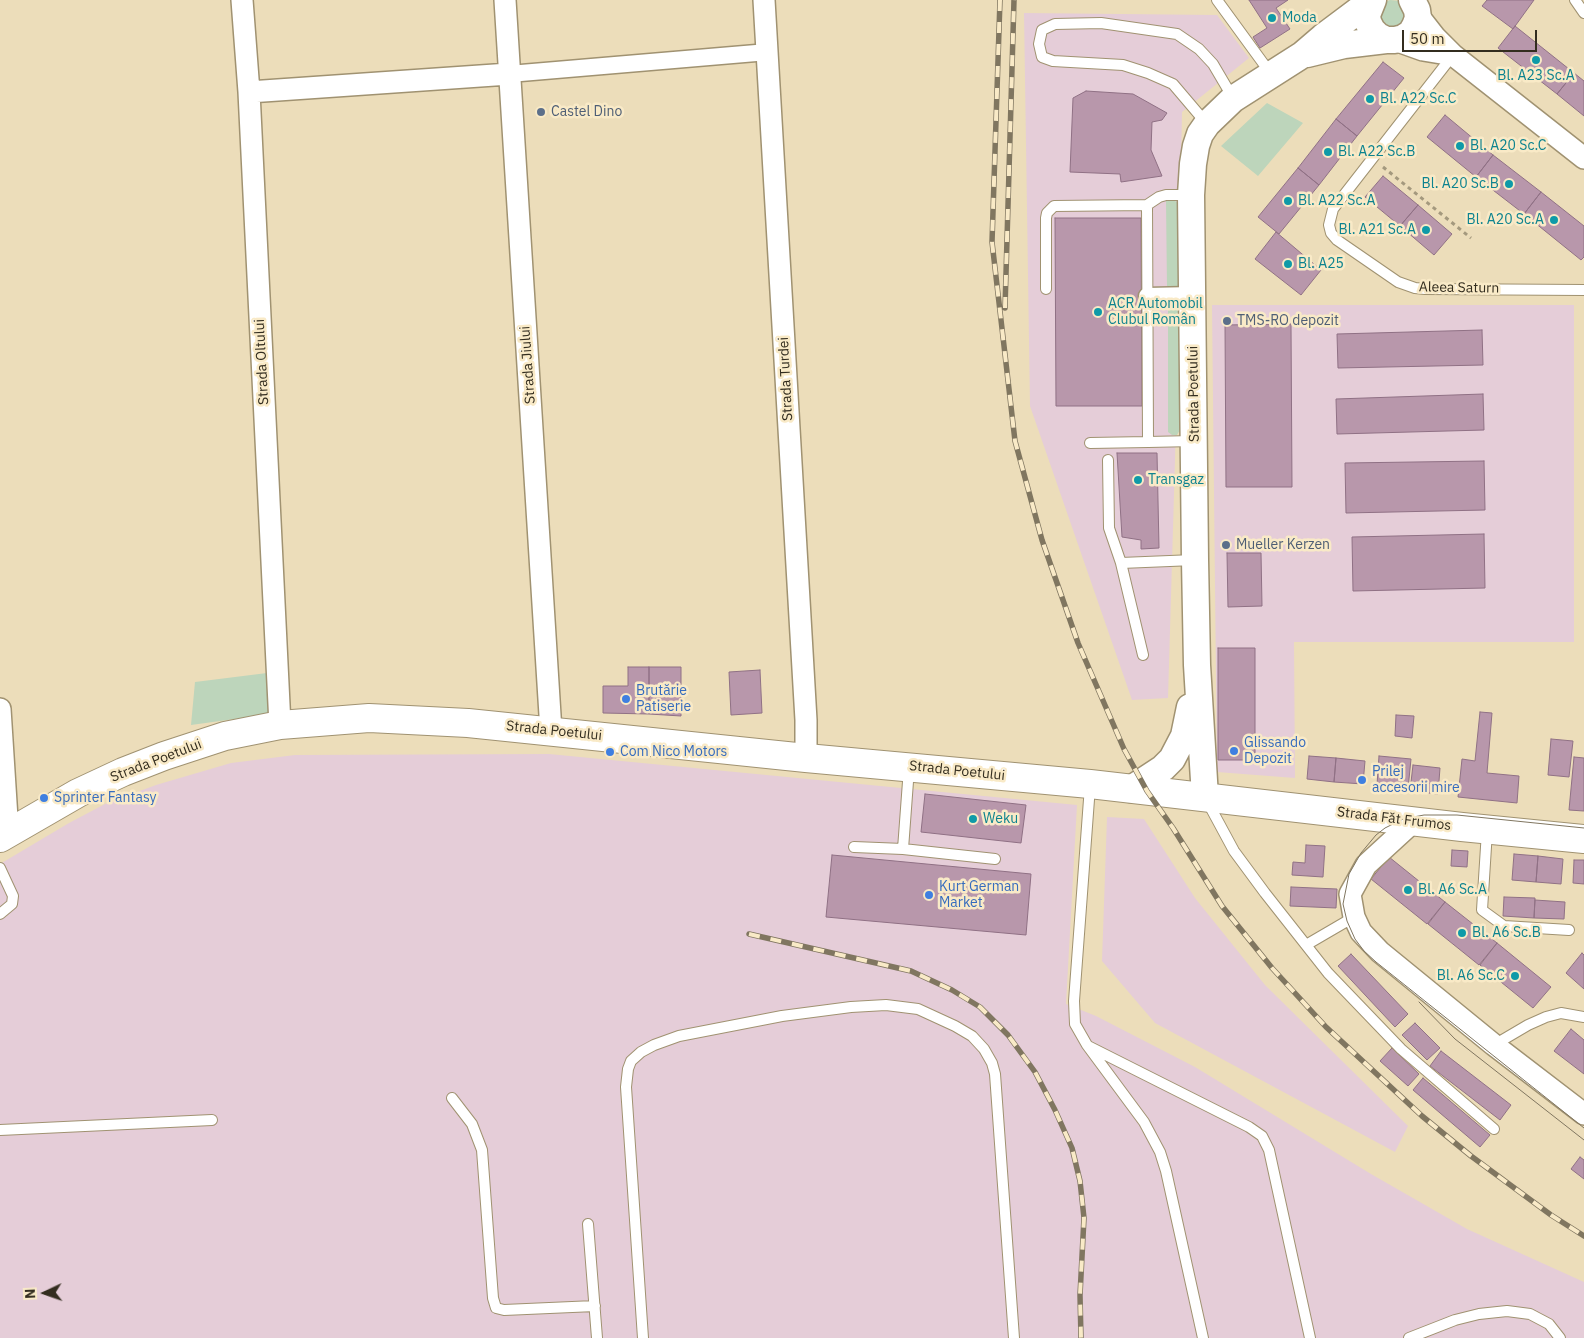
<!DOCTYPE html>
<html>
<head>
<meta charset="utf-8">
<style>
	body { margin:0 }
	#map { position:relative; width:1584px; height:1338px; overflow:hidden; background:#ecddba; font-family:"IBM Plex Sans",sans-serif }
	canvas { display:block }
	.north { position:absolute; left:20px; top:1268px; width:50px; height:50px; -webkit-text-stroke:4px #f9eac7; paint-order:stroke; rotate:267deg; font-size:14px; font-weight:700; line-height:20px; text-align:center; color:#332d1f }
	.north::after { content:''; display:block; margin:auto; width:18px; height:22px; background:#332d1f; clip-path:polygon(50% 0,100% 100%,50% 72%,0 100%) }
	.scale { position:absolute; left:1402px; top:30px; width:135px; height:22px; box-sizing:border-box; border:2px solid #332d1f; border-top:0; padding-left:6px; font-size:15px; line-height:18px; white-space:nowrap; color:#332d1f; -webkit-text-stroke:4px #f9eac7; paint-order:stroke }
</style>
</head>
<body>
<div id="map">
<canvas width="1584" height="1338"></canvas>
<div class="north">N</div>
<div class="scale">50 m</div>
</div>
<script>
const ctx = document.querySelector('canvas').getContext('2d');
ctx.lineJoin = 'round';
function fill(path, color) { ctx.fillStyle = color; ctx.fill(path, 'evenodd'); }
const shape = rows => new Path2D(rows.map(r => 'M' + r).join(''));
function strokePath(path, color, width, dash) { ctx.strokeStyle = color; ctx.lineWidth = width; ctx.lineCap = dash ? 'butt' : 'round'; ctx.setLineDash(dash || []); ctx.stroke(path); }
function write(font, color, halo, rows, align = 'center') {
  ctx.font = font + ' "IBM Plex Sans",sans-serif'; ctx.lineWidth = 5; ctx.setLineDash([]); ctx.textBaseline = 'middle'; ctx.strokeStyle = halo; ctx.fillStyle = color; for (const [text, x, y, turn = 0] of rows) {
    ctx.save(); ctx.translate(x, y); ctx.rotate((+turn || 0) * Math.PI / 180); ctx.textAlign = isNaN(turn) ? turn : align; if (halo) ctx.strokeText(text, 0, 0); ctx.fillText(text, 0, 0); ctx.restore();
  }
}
fill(shape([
	[1024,13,1217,15,1249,58,1182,112,1175,460,1168,698,1132,700,1030,406],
	[1212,305,1574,305,1574,642,1294,642,1295,778,1217,772],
	[549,754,1077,805,1066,1004,1096,1016,1195,1067,1371,1174,1467,1229,1584,1282,1584,1338,0,1338,0,864,69,823,105,804,156,785,231,763,295,755],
	[1107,817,1144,819,1195,898,1265,985,1408,1126,1395,1152,1155,1023,1102,961]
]), '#e5cdd8');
fill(shape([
	[1390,0,1400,1,1409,18,1394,31,1381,24,1379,9,1385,2],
	[1267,103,1303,123,1258,176,1221,146],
	[1166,201,1175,201,1179,203,1180,285,1176,288,1167,288],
	[1172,301,1177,301,1180,306,1180,430,1177,435,1172,435,1168,432,1168,304],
	[267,673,271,714,191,725,195,682]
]), '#bdd5bb');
const building = shape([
	[1249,0,1288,0,1276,8,1290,29,1260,48,1253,37,1267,28,1249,0],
	[1487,0,1534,0,1513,29,1482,6,1487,0],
	[1515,26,1574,73,1557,94,1498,48,1515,26],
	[1383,62,1404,78,1357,136,1336,119,1383,62],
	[1574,73,1584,81,1584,116,1557,94,1574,73],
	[1086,91,1133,94,1167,113,1162,120,1152,122,1151,150,1162,176,1121,182,1120,174,1070,172,1073,98,1086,91],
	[1445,115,1493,155,1476,177,1427,137,1445,115],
	[1336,119,1357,136,1319,185,1298,168,1336,119],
	[1493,155,1541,192,1524,214,1476,177,1493,155],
	[1298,168,1319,185,1279,234,1258,217,1298,168],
	[1383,176,1418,205,1400,226,1365,197,1383,176],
	[1541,192,1584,226,1584,257,1581,260,1524,214,1541,192],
	[1418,205,1452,234,1434,255,1400,226,1418,205],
	[1055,218,1141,218,1142,406,1056,406,1055,218],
	[1276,232,1321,270,1301,295,1255,259,1276,232],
	[1291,324,1292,487,1226,487,1225,325,1291,324],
	[1482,330,1483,365,1338,368,1337,334,1482,330],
	[1483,394,1484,430,1337,434,1336,399,1483,394],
	[1117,453,1157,453,1159,548,1141,549,1141,540,1122,537,1117,453],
	[1484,461,1485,510,1346,513,1345,463,1484,461],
	[1484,534,1485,588,1353,591,1352,537,1484,534],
	[1227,553,1261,553,1262,606,1228,607,1227,553],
	[1218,648,1255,648,1255,760,1218,760,1218,648],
	[628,667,649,667,649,714,603,713,603,686,628,686,628,667],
	[649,667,681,667,681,716,649,714,649,667],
	[760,670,762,713,731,715,729,672,760,670],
	[1480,712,1492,713,1487,773,1519,776,1517,803,1458,797,1462,759,1475,761,1480,712],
	[1396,715,1414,716,1412,738,1395,736,1396,715],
	[1551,739,1573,741,1569,777,1548,775,1551,739],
	[1309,756,1336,758,1334,782,1307,779,1309,756],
	[1379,756,1411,759,1408,789,1377,785,1379,756],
	[1574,757,1584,758,1584,811,1569,810,1574,757],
	[1336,758,1365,761,1363,784,1334,782,1336,758],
	[1413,765,1440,768,1438,794,1410,791,1413,765],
	[925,794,1026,805,1021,843,921,832,925,794],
	[1306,845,1325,846,1323,877,1292,875,1293,862,1305,863,1306,845],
	[1452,850,1468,851,1467,867,1451,866,1452,850],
	[1514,854,1538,856,1536,882,1512,880,1514,854],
	[832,855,1031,874,1026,935,826,917,832,855],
	[1538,856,1563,859,1561,884,1536,882,1538,856],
	[1389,857,1445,902,1427,924,1371,879,1389,857],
	[1574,860,1584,860,1584,884,1573,883,1574,860],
	[1291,887,1337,889,1336,908,1290,906,1291,887],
	[1504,897,1535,898,1534,918,1503,916,1504,897],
	[1535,900,1565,902,1564,919,1534,918,1535,900],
	[1445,902,1497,943,1479,965,1428,924,1445,902],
	[1497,943,1551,987,1533,1008,1480,965,1497,943],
	[1582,953,1584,955,1584,989,1566,973,1582,953],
	[1351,954,1408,1014,1395,1027,1338,966,1351,954],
	[1415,1023,1440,1048,1427,1060,1402,1035,1415,1023],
	[1571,1029,1584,1040,1584,1074,1554,1051,1571,1029],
	[1392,1048,1419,1074,1408,1086,1380,1061,1392,1048],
	[1441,1051,1511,1105,1500,1120,1430,1066,1441,1051],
	[1423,1078,1490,1135,1480,1147,1413,1090,1423,1078],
	[1580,1157,1584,1160,1584,1179,1571,1169,1580,1157]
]);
fill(building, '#b897ab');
strokePath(building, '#907185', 1);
const service = shape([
	[1217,0,1271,74],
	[1575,0,1584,13],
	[1453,55,1333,209,1329,225,1331,233,1337,240,1398,282,1415,288,1425,289,1584,290],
	[1207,124,1173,84,1148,73,1123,65,1053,61,1042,57,1039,44,1042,30,1055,24,1101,23,1177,34,1199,49,1213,64,1233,98],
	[1046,289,1046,218,1047,213,1054,206,1147,205,1159,197,1166,195,1190,195],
	[1148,442,1194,441],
	[1090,443,1148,442,1147,205],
	[1108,460,1109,528,1121,563,1194,560],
	[1121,563,1143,655],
	[909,768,903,849,995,859],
	[1090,786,1074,1001,1075,1024,1087,1045,1144,1122,1160,1152,1166,1171,1203,1338],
	[1207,801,1234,851,1265,893,1328,973,1401,1049,1494,1129],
	[1487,831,1482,910,1504,926,1569,930],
	[854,847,903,849],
	[0,868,13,896,12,904,0,914],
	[1306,945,1354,917],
	[1494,1045,1528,1025,1546,1017,1561,1013,1584,1017],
	[1088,1046,1249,1127,1262,1136,1269,1150,1310,1338],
	[452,1098,472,1124,482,1150,493,1298,496,1308,504,1310,595,1306],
	[0,1130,212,1120],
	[588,1224,597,1338],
	[643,1338,626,1087,628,1069,631,1061,641,1052,654,1045,679,1036,782,1016,851,1007,886,1005,918,1009,955,1026,972,1036,984,1049,992,1063,995,1074,1014,1338],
	[1409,1338,1455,1320,1479,1314,1507,1311,1530,1314,1549,1324,1560,1338]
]);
const pedestrian = shape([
	[509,74,768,52],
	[1147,296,1193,295]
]);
const minor = shape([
	[242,0,249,92,280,725],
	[505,0,551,731],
	[764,0,806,720,806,758],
	[1417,14,1435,37,1453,55,1584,158],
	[1395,40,1423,50,1453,55],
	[249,92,509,74],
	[0,709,8,834],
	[1414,821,1366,865,1350,894,1354,917,1361,932,1380,952,1494,1045,1584,1114]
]);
const tertiary = shape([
	[1373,0,1367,15,1368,22,1372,30,1378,36,1386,40,1395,40,1403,38,1411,33,1415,26,1418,18,1417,10,1412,0],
	[1307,54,1344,45,1386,40],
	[1131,789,1163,768,1172,759,1184,736,1190,707],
	[1205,797,1197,665,1195,560,1191,195,1193,164,1196,146,1200,134,1207,124,1233,99,1302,55,1323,37,1371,1]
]);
const secondary = shape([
	[0,838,78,793,123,772,164,756,225,736,280,725,369,718,468,723,806,758,1090,784,1462,827,1584,839]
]);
strokePath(service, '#a09271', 12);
strokePath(pedestrian, '#a09271', 19);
strokePath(minor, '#a09271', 24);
strokePath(tertiary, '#a09271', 29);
strokePath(secondary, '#a09271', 30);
strokePath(shape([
	[1383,167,1471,238]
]), '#a4997e', 3, [4, 4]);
strokePath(service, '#fff', 10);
strokePath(pedestrian, '#fff', 16);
strokePath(minor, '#fff', 21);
strokePath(tertiary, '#fff', 26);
strokePath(secondary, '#fff', 28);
strokePath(shape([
	[1584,828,1457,815,1424,815,1403,819,1385,828,1376,835,1361,853,1349,874,1343,904,1347,921,1355,939,1364,951,1376,962,1584,1128],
	[1419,1002,1455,1039,1584,1140]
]), '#807660', 1);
const rail = shape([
	[1000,0,992,242,1015,441,1042,540,1078,643,1124,749,1147,791,1173,828,1222,906,1272,968,1326,1027,1422,1116,1471,1156,1551,1215,1584,1236],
	[1005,308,1014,0],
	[749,934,911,971,952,990,980,1007,1008,1035,1035,1072,1055,1110,1072,1148,1080,1181,1084,1218,1080,1295,1081,1338]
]);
strokePath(rail, '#807660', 5.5);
strokePath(rail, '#f9eac7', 4, [11]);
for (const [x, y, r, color] of [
	[1272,18,5,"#0f9aa8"],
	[1536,60,5,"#0f9aa8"],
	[1370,99,5,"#0f9aa8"],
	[541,112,5,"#5c6f8a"],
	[1460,146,5,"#0f9aa8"],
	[1328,152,5,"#0f9aa8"],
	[1509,184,5,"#0f9aa8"],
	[1288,201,5,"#0f9aa8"],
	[1554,220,5,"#0f9aa8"],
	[1426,230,5,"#0f9aa8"],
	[1288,264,5,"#0f9aa8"],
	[1098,312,5,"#0f9aa8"],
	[1227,321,5,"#5c6f8a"],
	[1138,480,5,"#0f9aa8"],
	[1226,545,5,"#5c6f8a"],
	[626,699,5,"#3f7fe0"],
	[1234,751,5,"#3f7fe0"],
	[610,752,5,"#3f7fe0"],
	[1362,780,5,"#3f7fe0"],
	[44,798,5,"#3f7fe0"],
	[973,819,5,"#0f9aa8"],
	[1408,890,5,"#0f9aa8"],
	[929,895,5,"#3f7fe0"],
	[1462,933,5,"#0f9aa8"],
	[1515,976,5,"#0f9aa8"]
]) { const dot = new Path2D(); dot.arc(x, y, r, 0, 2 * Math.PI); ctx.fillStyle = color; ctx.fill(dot); strokePath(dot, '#f9eac7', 2); }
write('14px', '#0d838f', '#f9eac7', [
	["Moda",1282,18],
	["Bl. A23 Sc.A",1536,76,"center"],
	["Bl. A22 Sc.C",1380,99],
	["Bl. A20 Sc.C",1470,146],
	["Bl. A22 Sc.B",1338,152],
	["Bl. A20 Sc.B",1499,184,"right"],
	["Bl. A22 Sc.A",1298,201],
	["Bl. A20 Sc.A",1544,220,"right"],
	["Bl. A21 Sc.A",1416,230,"right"],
	["Bl. A25",1298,264],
	["ACR Automobil",1108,304],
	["Clubul Român",1108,320],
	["Transgaz",1148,480],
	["Weku",983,819],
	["Bl. A6 Sc.A",1418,890],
	["Bl. A6 Sc.B",1472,933],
	["Bl. A6 Sc.C",1505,976,"right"]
], 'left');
write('14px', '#4e5e75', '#f9eac7', [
	["Castel Dino",551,112],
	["TMS-RO depozit",1237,321],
	["Mueller Kerzen",1236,545]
], 'left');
write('14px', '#332d1f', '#f9eac7', [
	["Aleea Saturn",1459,288,1],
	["Strada Oltului",262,362,-93],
	["Strada Jiului",528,365,-94],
	["Strada Turdei",786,379,-93],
	["Strada Poetului",1194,394,-91],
	["Strada Poetului",554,731,6],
	["Strada Poetului",156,761,-21],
	["Strada Poetului",957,771,6],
	["Strada Făt Frumos",1394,819,7]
]);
write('14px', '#366cbe', '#f9eac7', [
	["Brutărie",636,691],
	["Patiserie",636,707],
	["Glissando",1244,743],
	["Depozit",1244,759],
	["Com Nico Motors",620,752],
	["Prilej",1372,772],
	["accesorii mire",1372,788],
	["Sprinter Fantasy",54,798],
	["Kurt German",939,887],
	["Market",939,903]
], 'left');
</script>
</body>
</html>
